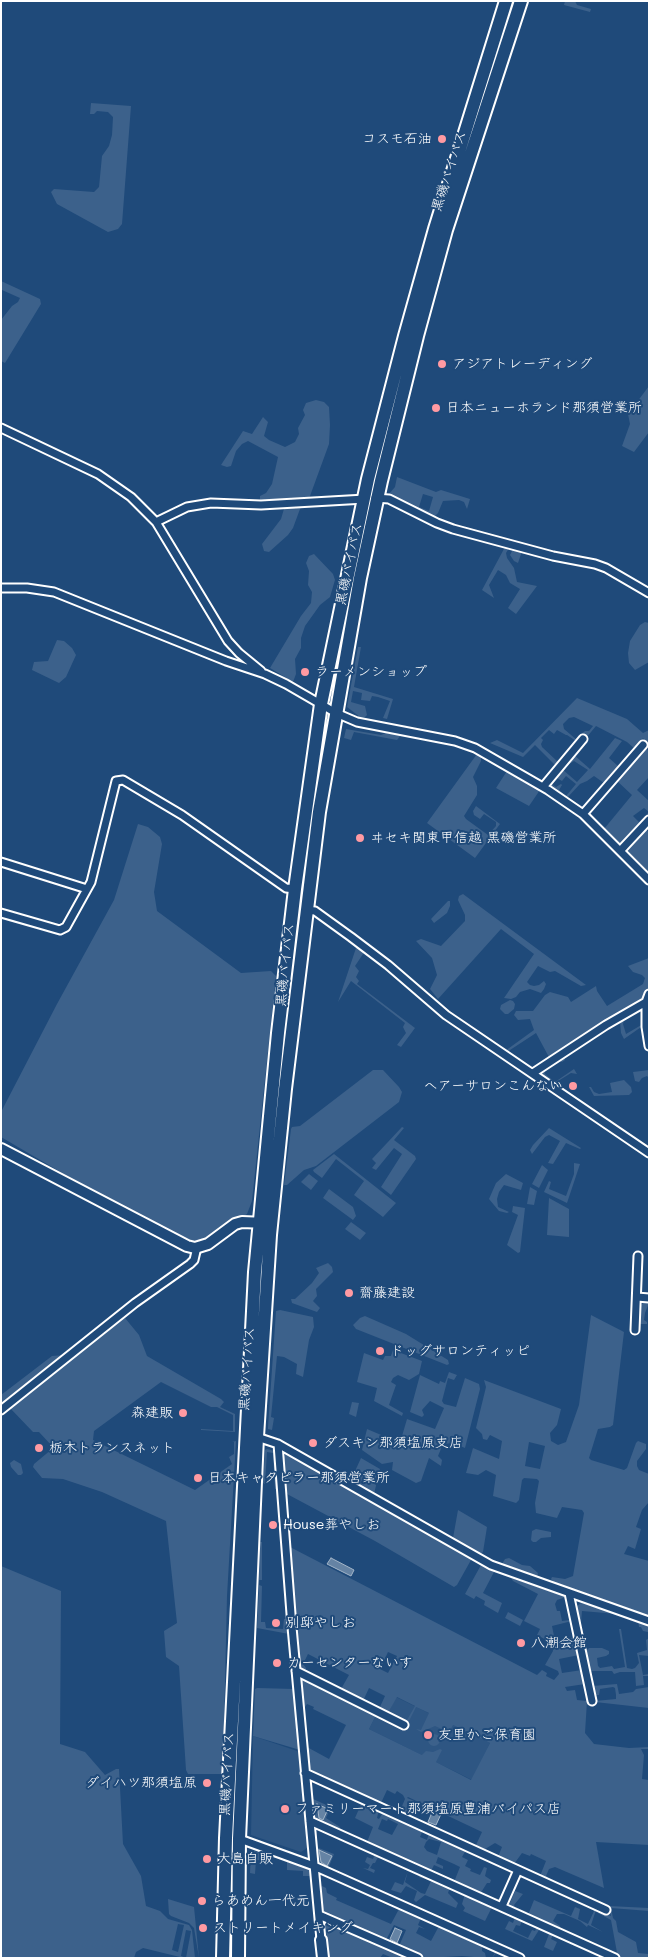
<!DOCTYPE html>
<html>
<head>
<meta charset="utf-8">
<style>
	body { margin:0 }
	#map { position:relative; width:650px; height:1959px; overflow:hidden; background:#1f4a7a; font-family:Mali,sans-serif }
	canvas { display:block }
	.frame { position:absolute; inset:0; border:2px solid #fff; pointer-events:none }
</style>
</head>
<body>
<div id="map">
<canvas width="650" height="1959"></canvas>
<div class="frame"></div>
</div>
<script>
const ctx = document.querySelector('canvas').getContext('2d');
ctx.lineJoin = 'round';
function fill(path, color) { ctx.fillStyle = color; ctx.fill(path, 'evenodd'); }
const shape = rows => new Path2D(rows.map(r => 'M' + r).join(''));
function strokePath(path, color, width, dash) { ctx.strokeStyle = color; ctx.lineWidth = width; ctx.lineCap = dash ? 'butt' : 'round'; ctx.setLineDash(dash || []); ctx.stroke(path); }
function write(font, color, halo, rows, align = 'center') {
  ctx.font = font + ' Mali,"Klee One",sans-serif'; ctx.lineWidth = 4; ctx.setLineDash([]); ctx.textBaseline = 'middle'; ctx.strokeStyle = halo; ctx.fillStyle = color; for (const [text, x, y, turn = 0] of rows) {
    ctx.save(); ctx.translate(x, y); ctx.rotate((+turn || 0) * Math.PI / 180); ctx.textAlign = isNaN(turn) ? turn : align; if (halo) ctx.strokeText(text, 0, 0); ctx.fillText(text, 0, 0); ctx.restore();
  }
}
fill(shape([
	[396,1697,490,1743,472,1780,369,1729,376,1715,385,1719],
	[253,1736,300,1752,310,1846,301,1852,251,1835]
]), '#2e5683');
fill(shape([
	[565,1,575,1,577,5,591,9,590,12,564,5],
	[91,103,131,106,122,224,118,229,108,232,57,204,51,192,54,189,94,192,99,187,102,156,109,146,112,135,113,117,108,112,97,111,94,114,90,114],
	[1,281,40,299,41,304,5,363,1,361,1,320,12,306,18,302,20,298,2,290],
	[649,386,649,432,634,452,622,446,630,424,628,414],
	[316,400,324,402,329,407,330,425,329,444,310,496,300,509,293,528,288,535,269,552,264,551,262,544,281,519,286,502,260,501,260,496,266,493,272,484,278,457,248,441,242,444,236,451,231,466,227,467,221,465,243,431,252,434,263,417,268,422,264,436,269,440,285,447,295,442,299,434,298,428,305,415,303,410,306,403],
	[397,477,436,492,441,490,470,499,467,509,464,502,459,500,443,501,438,513,433,518,388,495,395,487],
	[423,494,433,497,429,511,419,507],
	[505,547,509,548,506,553,507,558,514,568,517,582,537,586,516,614,508,608,520,589,510,583,506,575,498,570,489,585,494,598,482,590],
	[513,549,522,551,518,563,514,561,510,555],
	[314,554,333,574,335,580,330,597,320,605,305,626,301,638,301,648,295,659,296,674,293,682,270,668,301,616,311,603,312,592,308,585,309,571,306,563,309,556],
	[645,622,649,623,649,662,635,670,629,663,628,653,630,641,640,625],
	[57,640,64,641,72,648,76,655,66,677,59,683,32,670,34,662,48,661],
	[358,647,361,647,354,687,393,699,387,719,383,718,390,701,378,697,372,696,370,701,361,700,362,693,353,691,351,702,365,706,367,715,365,717,360,717,347,707],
	[577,698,627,719,643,733,649,730,649,746,643,738,635,749,627,742,596,726,586,738,581,734,585,731,589,731,593,726,574,717,569,718,563,724,564,729,577,740,576,741,567,735,566,735,557,730,554,734,549,730,541,738,543,740,541,744,542,747,558,762,555,765,535,745,523,757,490,743,497,740,523,753],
	[346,729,381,735,386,733,401,735,397,740,354,732,351,740,344,738],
	[615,738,622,741,609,758,618,766,604,783,594,776,587,781,580,784,567,798,550,787,550,783,556,787,561,784,562,785,559,790,566,796,576,784,566,776,562,781,555,777,562,769,577,782,588,770,574,761,568,765,566,764,574,755,590,769],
	[645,748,649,751,649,777,637,790,649,801,649,815,621,846,604,829,632,795,616,780],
	[644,808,649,812,639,822,633,816],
	[477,754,481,756,481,761,473,777,477,786,477,795,464,816,466,819,488,835,496,826,496,822,484,814,480,819,474,815,473,811,476,806,500,824,475,858,427,823],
	[507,771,540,790,529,806,496,788],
	[138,824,148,827,160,837,162,844,154,892,157,911,241,973,271,971,276,976,252,1201,247,1214,203,1240,191,1242,64,1174,1,1137,1,1112,57,1004,114,900],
	[645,829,649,832,649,875,625,851],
	[463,894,586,985,581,986,555,971,550,972,538,966,527,982,530,985,534,986,539,985,544,981,546,984,544,989,541,993,530,989,520,992,516,997,511,999,504,998,534,954,501,929,438,999,430,989,437,975,432,958,416,941,421,939,441,946,465,921,465,915,458,900,459,896],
	[448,901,450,901,450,906,447,913,434,923,431,919],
	[357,945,365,951,355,966,359,971,356,977,359,981,357,984,415,1028,401,1047,397,1045,406,1033,403,1027,405,1023,351,981,338,1002],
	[649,958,649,989,646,999,550,1059,536,1033,507,1052,505,1051,534,1030,530,1019,518,1020,514,1015,516,1011,533,1011,545,995,550,992,568,997,571,1002,596,986,597,991,607,1006,643,984,645,978,642,975,633,972,628,966],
	[510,1000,513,1001,515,1004,514,1009,508,1014,505,1014,500,1009,501,1005],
	[643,1007,645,1008,644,1025,624,1039,621,1033,620,1021,622,1019,624,1020,623,1024,626,1034,643,1024,644,1012,640,1008],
	[564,1056,565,1060,562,1062,558,1061,544,1070,545,1074,555,1082,574,1069,577,1074,571,1073,555,1083,541,1074,540,1071],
	[373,1070,383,1070,399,1087,402,1092,399,1102,316,1166,304,1170,287,1185,284,1185,291,1129,292,1127,300,1126],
	[649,1070,649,1078,647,1076,642,1078,639,1082,635,1081,633,1072],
	[624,1080,631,1087,632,1092,629,1095,594,1096,589,1087,591,1087,594,1092,599,1094,612,1092,610,1083],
	[402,1127,404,1128,394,1140,415,1156,416,1159,391,1195,381,1187,402,1154,394,1148,376,1170,372,1168,376,1163,372,1159],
	[549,1128,581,1148,580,1149,566,1143,553,1164,548,1163,560,1141,549,1135,545,1137,532,1154,530,1150,533,1145],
	[334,1154,396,1203,383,1217,354,1195,364,1181,336,1159,322,1178,314,1172,313,1170],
	[574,1163,580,1164,567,1203,544,1192,549,1181,551,1182,549,1189,566,1196,574,1174],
	[542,1165,548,1170,539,1188,532,1184],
	[309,1174,318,1181,311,1190,301,1182],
	[506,1174,523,1183,521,1190,504,1185,499,1192,497,1199,498,1207,509,1212,507,1213,499,1211,489,1199,496,1183],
	[530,1187,537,1191,534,1205,527,1204],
	[329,1189,353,1207,356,1216,353,1220,323,1198],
	[549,1198,569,1209,569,1237,547,1235],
	[513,1206,525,1208,520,1252,518,1253,507,1245,518,1215,512,1212],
	[351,1222,366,1233,360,1240,345,1229],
	[328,1263,332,1267,333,1272,316,1289,317,1296,313,1301,320,1308,317,1312,292,1303,291,1299,295,1299,312,1283,319,1273,316,1268],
	[644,1302,649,1303,645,1313,644,1320,647,1322,647,1324,639,1324,641,1305],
	[280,1310,313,1317,314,1327,309,1340,303,1377,296,1374,297,1364,284,1357,277,1356,271,1417,274,1418,272,1430,268,1429,268,1427,276,1311],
	[591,1315,624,1332,613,1425,610,1427,598,1429,589,1458,591,1460,624,1470,627,1468,636,1443,638,1441,646,1444,646,1449,637,1461,637,1466,639,1470,649,1474,649,1502,642,1510,636,1527,641,1529,635,1549,628,1546,624,1554,649,1561,649,1617,554,1583,551,1579,552,1577,565,1579,573,1576,584,1513,582,1510,562,1507,557,1518,536,1513,535,1503,539,1481,537,1479,524,1478,522,1480,519,1500,516,1503,493,1496,496,1475,486,1470,478,1475,466,1473,473,1448,499,1459,502,1441,490,1435,487,1440,483,1439,482,1434,476,1428,486,1387,484,1380,561,1409,557,1425,550,1433,551,1441,558,1445,566,1442,579,1405],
	[529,1442,545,1446,540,1469,525,1466],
	[365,1316,406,1334,448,1360,449,1364,447,1365,356,1329,353,1325,360,1318],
	[125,1318,139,1335,147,1356,221,1399,224,1402,220,1407,235,1414,235,1432,201,1430,201,1429,233,1431,233,1415,217,1407,211,1407,161,1382,94,1431,93,1440,195,1490,232,1464,229,1457,234,1454,234,1442,232,1442,236,1441,227,1596,223,1771,222,1774,188,1774,186,1770,179,1666,166,1657,164,1631,177,1623,166,1521,102,1492,63,1479,42,1478,33,1467,34,1464,52,1449,52,1446,39,1432,33,1432,10,1408,5,1405,1,1408,1,1395,52,1356,77,1354],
	[393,1350,422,1361,419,1374,409,1380,398,1375,393,1378,391,1382,396,1385,389,1405,403,1413,402,1416,374,1401,377,1388,357,1382,364,1353,383,1360,385,1356,391,1356],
	[449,1372,457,1375,454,1380,448,1378,442,1401,444,1404,456,1407,465,1378,479,1384,480,1389,465,1448,453,1443,443,1444,438,1456,442,1460,441,1466,429,1458,421,1481,416,1483,392,1470,393,1462,382,1464,362,1450,367,1429,400,1443,407,1419,435,1429,444,1408,430,1401,422,1410,424,1415,422,1417,410,1412,420,1375,439,1384,440,1381,445,1383],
	[352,1402,359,1403,356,1417,349,1414],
	[267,1449,275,1451,277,1489,275,1489,273,1453,267,1452,265,1484,263,1483,265,1450],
	[286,1454,292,1454,471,1557,471,1560,457,1585,454,1587,375,1541,287,1494,285,1492,282,1458],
	[361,1458,380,1469,374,1494,351,1480],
	[14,1460,21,1464,23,1473,21,1475,18,1475,11,1467,10,1463],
	[458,1510,487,1527,483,1552,479,1555,455,1541,453,1538],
	[536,1529,551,1532,551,1537,541,1538,536,1542,533,1542,531,1540,532,1531],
	[260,1542,262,1542,262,1580,259,1580],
	[290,1547,537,1675,542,1670,547,1673,546,1676,554,1680,559,1674,558,1671,545,1665,553,1651,552,1643,537,1635,540,1629,524,1621,538,1594,513,1581,511,1578,566,1597,557,1600,555,1604,557,1611,560,1611,562,1621,570,1620,569,1612,571,1612,572,1621,552,1626,555,1641,576,1637,579,1655,559,1659,562,1673,582,1670,585,1684,565,1687,567,1691,575,1690,577,1700,587,1701,585,1733,594,1744,629,1748,649,1747,649,1749,641,1749,644,1755,642,1779,649,1780,649,1845,596,1842,604,1888,555,1867,549,1869,546,1876,556,1883,540,1876,546,1861,531,1854,530,1856,522,1853,514,1864,498,1857,502,1847,495,1843,485,1849,476,1845,482,1832,408,1797,407,1798,417,1802,411,1816,400,1811,405,1799,403,1795,397,1791,395,1794,387,1790,381,1803,312,1772,309,1769,307,1747,329,1759,346,1725,313,1709,314,1707,307,1704,303,1710,300,1680,303,1679,376,1715,369,1729,422,1755,426,1751,433,1752,440,1749,442,1750,436,1762,471,1780,490,1743,453,1725,447,1736,444,1730,435,1726,421,1732,416,1729,421,1730,429,1713,416,1707,409,1721,407,1720,415,1706,397,1697,388,1713,379,1709,385,1696,369,1688,363,1701,341,1689,349,1675,308,1654,303,1664,306,1668,305,1672,303,1671,300,1668,298,1649],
	[388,1652,397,1656,388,1673,380,1669],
	[509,1558,522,1565,530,1566,538,1573,537,1577,502,1564,505,1559],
	[481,1565,494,1572,483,1593,502,1603,498,1613,484,1605,485,1601,476,1596,474,1599,465,1594],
	[1,1566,61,1591,60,1744,85,1752,105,1775,116,1769,119,1769,123,1844,141,1876,146,1906,160,1911,168,1919,189,1925,192,1930,195,1958,184,1958,143,1948,136,1952,134,1958,1,1958],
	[178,1924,184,1925,178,1952,172,1950],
	[186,1930,191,1931,186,1958,181,1956],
	[259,1585,262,1586,261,1622,265,1622,266,1628,283,1629,284,1619,287,1619,289,1634,257,1628],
	[581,1603,617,1613,617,1614,582,1611,581,1623,580,1623,576,1607],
	[508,1612,523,1620,520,1626,505,1618],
	[638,1620,649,1624,649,1656,639,1655,643,1675,649,1674,649,1676,643,1676,644,1685,636,1686,635,1672,620,1672,614,1674,612,1671,589,1671,586,1651,589,1648,602,1648,609,1651,609,1654,606,1656,597,1658,598,1666,600,1668,612,1666,614,1669,625,1667,619,1629,621,1629,627,1668,632,1669,635,1668,639,1663,637,1653,647,1650,646,1640,649,1638,648,1632,643,1631,641,1627,639,1627],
	[617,1684,619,1694,633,1692,636,1689,649,1687,649,1708,595,1702,595,1701,616,1699,616,1695,615,1688,613,1687,600,1689,599,1695,594,1695,592,1686],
	[257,1688,294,1689,300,1750,253,1736,255,1689],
	'428 1740a6 6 0 1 1 12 0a6 6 0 1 1-12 0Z',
	[313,1799,331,1807,326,1818,340,1827,339,1830,315,1818],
	[362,1802,379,1810,377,1818,379,1819,382,1814,387,1814,423,1830,420,1837,427,1840,429,1833,466,1850,462,1857,468,1860,465,1866,471,1869,470,1871,480,1875,484,1867,487,1868,485,1876,491,1880,490,1883,487,1883,480,1894,454,1882,460,1867,454,1864,438,1857,436,1863,443,1866,443,1869,434,1865,431,1871,367,1842,373,1827,355,1818],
	[382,1819,387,1821,388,1819,398,1824,392,1835,378,1829],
	[429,1839,441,1842,437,1855,427,1851,424,1847,426,1842],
	[316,1847,334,1854,328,1869,318,1863],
	[251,1850,272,1857,271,1861,256,1860,255,1874,250,1873],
	[375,1854,381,1856,378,1857,375,1863,373,1863,370,1868,375,1870,374,1873,363,1868,368,1869,370,1865,365,1862,367,1857,373,1859],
	[287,1860,309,1867,310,1876,303,1876,303,1871,287,1870],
	[408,1871,405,1882,421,1893,425,1894,431,1881,419,1877,421,1874,450,1887,448,1893,458,1903,456,1908,425,1895,416,1902,414,1900,417,1891,406,1886,401,1893,391,1890,395,1882,403,1885],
	[322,1886,326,1888,327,1893,337,1898,336,1900,391,1924,399,1909,421,1918,418,1925,425,1929,419,1927,416,1933,431,1941,439,1926,497,1952,492,1958,495,1953,482,1947,482,1951,485,1953,486,1958,462,1956,427,1958,399,1946,406,1930,394,1925,386,1940,323,1913,319,1889],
	[515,1891,523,1894,514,1905,515,1907,527,1912,526,1914,511,1908,509,1905],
	[465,1894,492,1907,485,1921,463,1911,465,1908,462,1904],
	[168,1899,194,1907,199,1958,194,1928,189,1923,171,1916,169,1914],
	[534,1900,571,1916,575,1907,580,1909,578,1919,588,1924,595,1909,596,1910,591,1925,603,1932,588,1925,587,1927,580,1921,564,1914,557,1914,553,1921,560,1926,560,1928,528,1915],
	[609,1906,649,1908,649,1911,611,1908,613,1918,616,1921,618,1932,636,1942,638,1953,649,1954,649,1958,618,1958,611,1920,598,1913,599,1911,611,1916],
	[515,1917,522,1921,520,1926,516,1925,513,1931,528,1938,532,1930,535,1931,537,1927,554,1933,551,1939,557,1942,553,1951,544,1947,549,1934,539,1930,532,1941,505,1929,509,1921,513,1923],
	[327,1922,369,1942,408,1958,393,1958,383,1954,380,1958,329,1958,325,1923]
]), '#3c618b');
const water = shape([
	[331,1558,354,1570,351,1576,327,1564,331,1558],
	[317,1804,328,1809,323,1820,319,1818,317,1804],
	[433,1810,441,1814,436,1825,428,1822,433,1810],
	[319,1850,332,1856,327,1866,321,1862,319,1850],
	[395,1928,402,1931,397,1943,390,1939,395,1928]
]);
fill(water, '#6583a4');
strokePath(water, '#a3b5c8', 1);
const street = shape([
	[1,428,98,474,131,497,156,522,228,641,239,653,261,671],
	[375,498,389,499,437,523,453,529,553,556,595,564,606,568,649,593],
	[156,522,187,507,211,503,261,505,365,499],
	[1,588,27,588,54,592,226,661,265,674,286,684,336,713,357,722,455,741,475,748,548,790,583,814,649,880],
	[543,787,583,739],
	[583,814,643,745],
	[620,851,649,820],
	[1,862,87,889],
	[306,910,315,911,351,937,388,965,446,1015,649,1153],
	[1,913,60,930,66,927,91,882,116,781,123,780,182,815,286,888,295,889],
	[649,994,646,1002,646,1027,649,1046],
	[533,1073,606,1025,646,1002],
	[637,1297,649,1298],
	[635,1330,638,1256],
	[1,1410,135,1303,190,1264,194,1260,197,1247],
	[257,1437,278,1444,491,1565,649,1621],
	[278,1444,292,1627,321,1940],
	[569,1593,592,1701],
	[296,1671,404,1725],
	[305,1773,606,1910],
	[310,1821,615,1958],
	[237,1838,314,1866,520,1958],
	[502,1906,518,1870],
	[319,1915,418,1958]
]);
const secondary = shape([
	[1,1149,187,1246,195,1248,208,1244,235,1224,242,1222,266,1223],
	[321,1940,323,1958]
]);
const highway = shape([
	[223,1958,226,1838,255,1272,278,1033,295,889,321,704,368,479,405,336,435,229,506,1],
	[238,1958,239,1839,257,1437,270,1235,285,1089,319,812,360,578,381,481,417,336,446,230,521,1]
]);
strokePath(street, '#fff', 11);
strokePath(secondary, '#fff', 14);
strokePath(highway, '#fff', 16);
strokePath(street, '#1f4a7a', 7);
strokePath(secondary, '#1f4a7a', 10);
strokePath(highway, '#1f4a7a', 12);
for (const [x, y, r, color] of [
	[442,139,5,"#ff9aa2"],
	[442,364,5,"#ff9aa2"],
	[436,408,5,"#ff9aa2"],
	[305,672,5,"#ff9aa2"],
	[360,838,5,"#ff9aa2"],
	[573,1086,5,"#ff9aa2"],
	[349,1293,5,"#ff9aa2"],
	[380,1351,5,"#ff9aa2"],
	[183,1413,5,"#ff9aa2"],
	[313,1443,5,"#ff9aa2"],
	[39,1448,5,"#ff9aa2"],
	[198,1478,5,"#ff9aa2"],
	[273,1525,5,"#ff9aa2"],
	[276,1623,5,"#ff9aa2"],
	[521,1643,5,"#ff9aa2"],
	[277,1663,5,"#ff9aa2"],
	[428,1735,5,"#ff9aa2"],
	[207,1783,5,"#ff9aa2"],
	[285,1809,5,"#ff9aa2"],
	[207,1859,5,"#ff9aa2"],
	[202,1901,5,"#ff9aa2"],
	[203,1928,5,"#ff9aa2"]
]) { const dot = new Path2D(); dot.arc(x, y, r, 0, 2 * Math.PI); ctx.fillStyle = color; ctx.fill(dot); strokePath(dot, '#1f4a7a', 2); }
write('14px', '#fff', '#1f4a7a', [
	["コスモ石油",432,139,"right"],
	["アジアトレーディング",452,364],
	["日本ニューホランド那須営業所",446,408],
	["ラーメンショップ",315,672],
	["ヰセキ関東甲信越 黒磯営業所",370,838],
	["ヘアーサロンこんない",563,1086,"right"],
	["齋藤建設",359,1293],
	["ドッグサロンティッピ",390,1351],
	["森建販",173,1413,"right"],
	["ダスキン那須塩原支店",323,1443],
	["栃木トランスネット",49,1448],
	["日本キャタピラー那須営業所",208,1478],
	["House葬やしお",283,1525],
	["別邸やしお",286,1623],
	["八潮会館",531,1643],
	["カーセンターないす",287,1663],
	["友里かご保育園",438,1735],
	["ダイハツ那須塩原",197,1783,"right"],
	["ファミリーマート那須塩原豊浦バイパス店",295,1809],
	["大島自販",217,1859],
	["らあめん一代元",212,1901],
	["ストリートメイキング",213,1928]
], 'left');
write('14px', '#fff', '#1f4a7a', [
	["黒磯バイパス",449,171,-72],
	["黒磯バイパス",349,564,-78],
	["黒磯バイパス",285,965,-84],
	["黒磯バイパス",247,1369,-86],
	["黒磯バイパス",227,1774,-87]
]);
</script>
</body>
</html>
